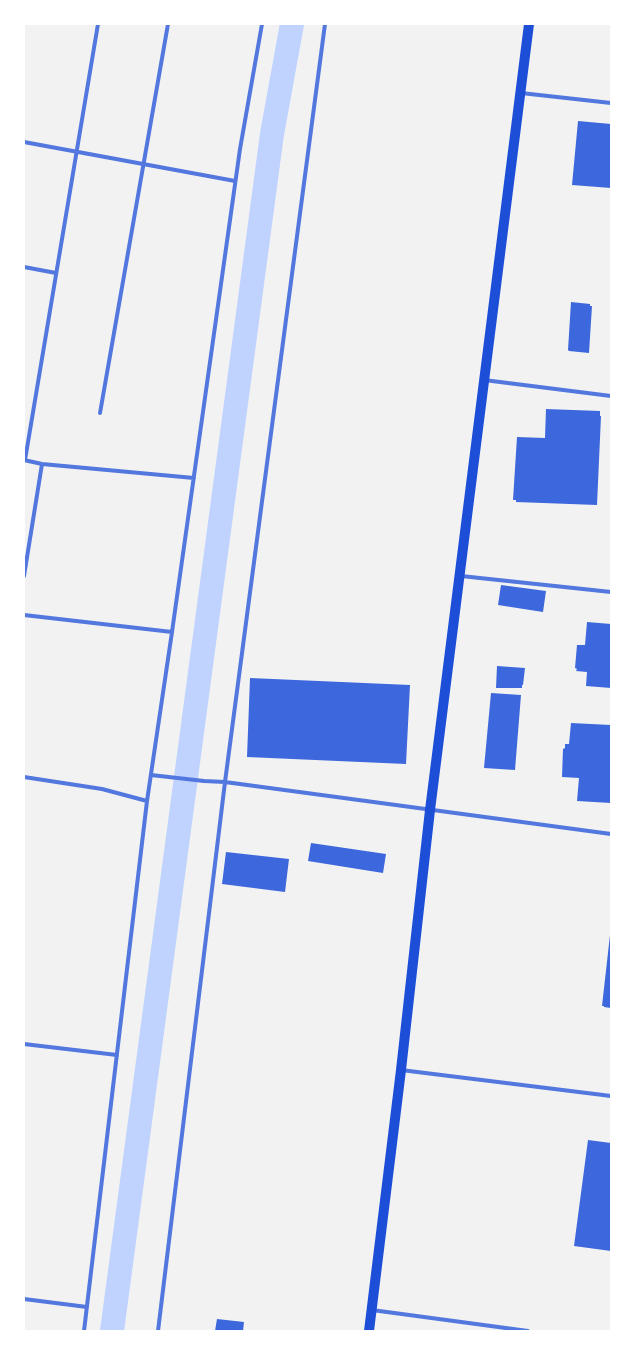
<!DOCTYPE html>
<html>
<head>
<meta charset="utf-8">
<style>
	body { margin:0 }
	#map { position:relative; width:635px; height:1355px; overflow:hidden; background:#f2f2f2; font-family:"Roboto Condensed",sans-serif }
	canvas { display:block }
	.frame { position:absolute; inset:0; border:25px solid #fff; pointer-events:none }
</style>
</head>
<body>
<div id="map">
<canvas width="635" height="1355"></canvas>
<div class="frame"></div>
</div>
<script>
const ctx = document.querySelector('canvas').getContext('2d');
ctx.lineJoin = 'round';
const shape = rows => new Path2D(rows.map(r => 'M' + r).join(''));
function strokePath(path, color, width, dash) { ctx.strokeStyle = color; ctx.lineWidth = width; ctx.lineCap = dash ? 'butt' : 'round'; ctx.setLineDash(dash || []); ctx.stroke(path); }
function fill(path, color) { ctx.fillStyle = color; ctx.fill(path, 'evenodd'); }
strokePath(shape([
	[112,1331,272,134,292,24]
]), '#bfd3fe', 24);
fill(shape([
	[578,121,611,124,611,188,572,185],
	[571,302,590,304,590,306,592,306,589,353,569,351,568,350],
	[546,409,600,411,600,416,601,416,597,505,516,502,516,500,513,500,517,437,545,438],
	[501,585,546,591,543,612,498,605],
	[587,622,611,624,611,688,586,686,587,672,576,671,577,669,575,668,577,645,585,645],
	[497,666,525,668,523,685,522,685,522,688,496,688],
	[250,678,410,685,406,764,247,757],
	[491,693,521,695,515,770,484,768],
	[571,723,611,725,611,803,577,801,579,778,562,777,563,749,565,748,565,744,569,744],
	[311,843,386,854,383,873,308,861],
	[226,852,289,859,285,892,222,884],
	[610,935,611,935,611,1008,604,1007,604,1006,602,1006],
	[588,1140,611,1143,611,1251,574,1246],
	[217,1319,244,1322,243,1331,215,1331]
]), '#3d67dc');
strokePath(shape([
	[521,93,611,103],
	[24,142,235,181],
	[24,267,56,273],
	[484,380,611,396],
	[100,413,168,24],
	[24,460,42,464,194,478],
	[25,460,98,24],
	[24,576,42,464],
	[461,576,611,592],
	[24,615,172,632],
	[151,775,204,781,225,782,611,834],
	[24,777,102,789,147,801],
	[24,1044,117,1055],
	[401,1070,611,1096],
	[24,1299,87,1307],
	[372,1310,528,1331],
	[84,1331,147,801,172,632,240,149,262,24],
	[158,1331,225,782,325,24]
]), '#5277de', 4);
strokePath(shape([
	[369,1331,401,1070,430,810,529,24]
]), '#1d4ed8', 10);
</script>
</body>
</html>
